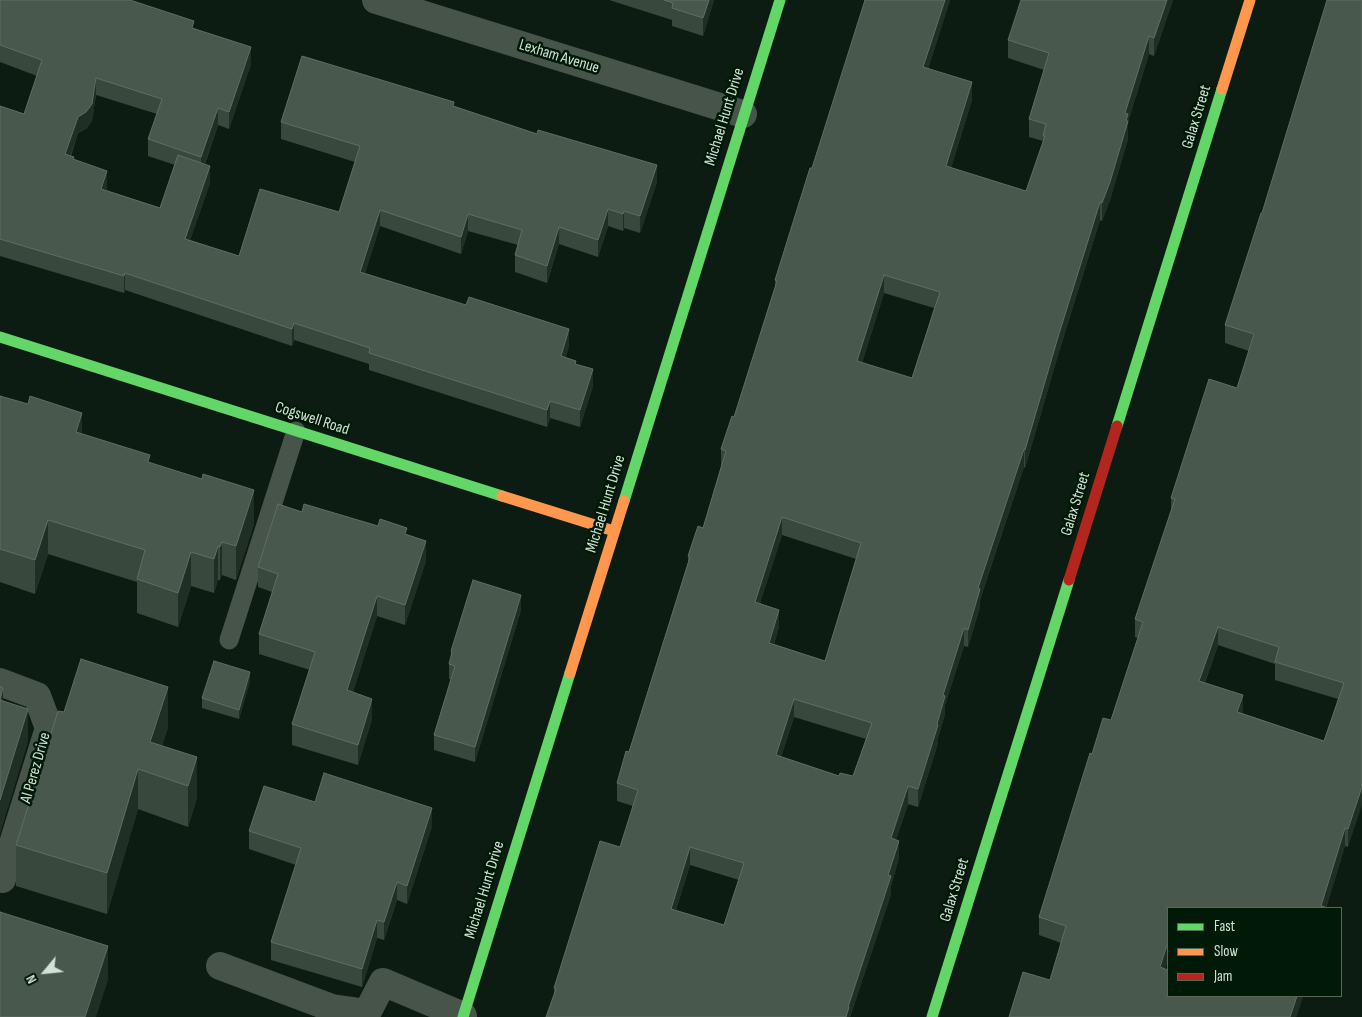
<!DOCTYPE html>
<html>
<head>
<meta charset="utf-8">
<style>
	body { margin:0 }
	#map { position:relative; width:1362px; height:1017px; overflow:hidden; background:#0d1c12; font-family:"Sofia Sans Condensed",sans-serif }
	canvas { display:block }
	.legend { position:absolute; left:1167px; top:907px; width:175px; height:90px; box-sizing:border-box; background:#011907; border:1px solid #556959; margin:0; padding:6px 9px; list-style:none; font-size:15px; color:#d2e2d5 }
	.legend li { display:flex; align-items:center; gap:10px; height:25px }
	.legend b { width:25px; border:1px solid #556959 }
	.north { position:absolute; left:20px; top:947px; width:50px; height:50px; -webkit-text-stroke:4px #011907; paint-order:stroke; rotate:242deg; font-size:14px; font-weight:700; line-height:20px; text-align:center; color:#d2e2d5 }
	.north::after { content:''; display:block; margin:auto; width:18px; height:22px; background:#d2e2d5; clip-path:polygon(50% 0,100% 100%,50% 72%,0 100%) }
</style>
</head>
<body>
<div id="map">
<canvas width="1362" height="1017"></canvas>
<ul class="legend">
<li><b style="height:6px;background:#63d668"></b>Fast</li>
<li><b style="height:6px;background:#ff974d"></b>Slow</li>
<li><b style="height:6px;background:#b3261e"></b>Jam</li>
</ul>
<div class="north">N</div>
</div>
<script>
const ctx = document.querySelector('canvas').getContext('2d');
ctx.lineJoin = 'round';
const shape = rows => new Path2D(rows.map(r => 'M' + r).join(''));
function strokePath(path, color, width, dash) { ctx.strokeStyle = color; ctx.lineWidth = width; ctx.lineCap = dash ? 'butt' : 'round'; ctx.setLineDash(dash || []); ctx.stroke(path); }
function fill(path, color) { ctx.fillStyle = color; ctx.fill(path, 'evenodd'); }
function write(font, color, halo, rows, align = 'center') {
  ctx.font = font + ' "Sofia Sans Condensed",sans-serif'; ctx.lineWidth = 5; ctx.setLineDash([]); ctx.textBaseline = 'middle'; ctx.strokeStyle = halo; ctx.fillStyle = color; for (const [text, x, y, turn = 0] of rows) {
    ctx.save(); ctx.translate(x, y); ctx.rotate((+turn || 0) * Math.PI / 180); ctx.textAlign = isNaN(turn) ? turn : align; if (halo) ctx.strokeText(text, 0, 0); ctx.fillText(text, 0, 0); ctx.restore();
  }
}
strokePath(shape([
	[229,640,296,431]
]), '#47544a', 19);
strokePath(shape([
	[376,0,743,114],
	[0,682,37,696,49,728,2,879],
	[220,966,332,1008,367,1013,383,982,463,1016]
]), '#47544a', 28);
strokePath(shape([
	[0,337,502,496],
	[1117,426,1222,89],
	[624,501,780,0],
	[463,1017,570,673],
	[932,1017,1069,580]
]), '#63d668', 11);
strokePath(shape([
	[1222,89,1250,0],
	[502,496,614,531],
	[570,673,624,501]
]), '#ff974d', 11);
strokePath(shape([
	[1069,580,1117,426]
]), '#b3261e', 11);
fill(shape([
	[0,0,194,29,251,64,229,129,218,125,205,164,210,183,190,240,239,256,339,212,355,162,281,139,281,122,454,106,657,182,640,233,624,228,623,231,608,226,598,257,559,244,547,283,515,272,515,255,518,245,468,231,461,254,380,226,365,273,569,346,565,358,576,364,593,386,580,427,550,418,547,427,369,370,369,364,294,340,292,346,125,290,124,293,0,256,0,106,24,114,37,76,0,62],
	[96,95,157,114,148,139,148,156,175,165,160,208,106,190,107,188,71,156,78,133,86,129,92,121],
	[609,0,714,0,703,36,672,26,672,20],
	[950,0,928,69,972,100,951,168,1026,191,1043,144,1043,141,1029,137,1029,119,1044,70,1008,58,1008,40,1173,0,1154,56,1149,54,1128,122,1128,139,1110,200,1102,221,1100,220,1058,355,1025,468,1024,467,980,600,980,607,968,647,964,646,945,705,945,714,938,738,938,743,918,807,908,804,896,840,899,858,891,886,891,894,850,1017,546,1017,554,995,554,988,620,847,633,806,617,801,617,783,629,752,688,563,688,556,703,528,721,467,721,449,734,417,775,288,775,280,812,168],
	[884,293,934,308,912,378,862,363],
	[782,535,856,559,825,661,774,644,779,627,760,603],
	[794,717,866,739,853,776,839,776,781,757],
	[690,865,739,880,724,925,676,910],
	[1362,0,1348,847,1345,846,1326,908,1168,908,1168,960,1165,969,1168,996,1303,996,1296,1017,1050,980,1061,943,1039,935,1039,917,1092,754,1111,720,1138,638,1135,637,1135,619,1171,513,1171,498,1237,388,1249,351,1225,343,1225,325,1262,213],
	[1218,645,1275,664,1275,680,1338,699,1324,741,1242,713,1205,683],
	[0,396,82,434,150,463,254,524,236,580,222,575,220,580,218,580,214,593,191,586,178,627,137,613,137,582,48,554,35,594,0,582],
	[302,512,407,535,426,561,405,625,377,616,353,692,372,719,358,765,292,745,292,724,310,670,259,654,259,634,272,592,258,587,258,567],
	[521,610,475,762,434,750,434,735,451,679,449,679,449,664,451,658,451,651],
	[250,681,239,719,202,708,202,698],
	[64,712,168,727,162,746,197,798,188,827,138,809,107,914,16,886,16,845],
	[315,802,432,826,407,904,397,900,384,940,377,938,362,987,271,960,271,942,296,865,249,849,249,831]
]), '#38483c');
fill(shape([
	[709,0,714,0,703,36,703,18],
	[945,0,950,0,923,85,923,67],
	[1167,0,1173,0,1154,56,1154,38],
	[1149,36,1149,54,1128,122,1128,139,1110,200,1102,221,1102,203,1125,113],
	[251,47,251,64,229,129,229,112],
	[96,78,96,95,92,121,86,129,78,133,65,171,65,154,78,117],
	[972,82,972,100,946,184,946,166],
	[218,108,218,125,201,174,201,157],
	[657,165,657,182,640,233,640,216],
	[210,166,210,183,185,256,185,239],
	[107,171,107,188,101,206,101,189],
	[1100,202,1100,220,1058,355,1025,468,1025,450,1058,337],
	[608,209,608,226,598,257,598,240],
	[380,210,380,226,360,288,360,272],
	[624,211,624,228,623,231,623,214],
	[468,214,468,231,461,254,461,237],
	[559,227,559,244,547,283,547,266],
	[125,273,125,290,124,293,124,276],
	[884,275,884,293,857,379,857,361],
	[294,323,294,340,292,346,292,329],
	[569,329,569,346,561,373,561,356],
	[593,369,593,386,580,427,580,410],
	[550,401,550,418,547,427,547,410],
	[82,413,82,447,76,432],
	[1024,449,1024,467,980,600,980,607,968,647,968,630,978,588],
	[254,490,254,524,236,580,236,546],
	[782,517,782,535,755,619,755,602],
	[48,520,48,554,35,594,35,560],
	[426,541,426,561,405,625,405,605],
	[222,542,222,575,220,580,220,547],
	[218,546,218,580,214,593,214,559],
	[191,552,191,586,178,627,178,593],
	[521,595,521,610,475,762,475,747],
	[377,596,377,616,347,711,347,690],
	[779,610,779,627,769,660,769,643],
	[1218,627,1218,645,1199,699,1199,681],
	[964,628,964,646,945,705,945,714,938,738,938,743,918,807,918,789,937,724,943,695],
	[250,672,250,681,239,719,239,710],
	[168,687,168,727,153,774,150,742],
	[3,688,3,721,0,700],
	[1243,695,1243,713,1237,712],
	[372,699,372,719,358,765,358,745],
	[794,699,794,717,776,773,776,755],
	[28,709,28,742,0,834,0,800],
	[197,757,197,798,188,827,188,786],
	[138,769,138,809,107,914,107,873],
	[908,786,908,804,891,856,891,838],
	[1362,787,1362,805,1348,847,1348,829],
	[432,808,432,826,407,904,407,886],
	[1345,828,1345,846,1326,908,1321,908,1321,906],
	[899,841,899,858,891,886,891,894,850,1017,846,1017,848,1007],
	[690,847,690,865,671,926,671,909],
	[397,882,397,900,384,940,384,922],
	[377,920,377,938,362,987,362,969],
	[1168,942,1168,960,1160,985,1160,967],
	[108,946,108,980,96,1017,85,1017],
	[1297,996,1303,996,1296,1017,1290,1017]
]), '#202f25');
const building = shape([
	[0,0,130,0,194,21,192,28,251,47,229,112,218,108,201,157,148,139,162,99,96,78,92,104,86,112,78,117,65,154,74,157,73,159,107,171,101,189,160,208,178,155,210,166,185,239,239,256,260,189,339,212,360,146,281,122,302,56,454,102,453,106,537,134,538,130,657,165,640,216,624,211,623,214,608,209,598,240,559,227,547,266,515,255,522,230,468,214,461,237,380,210,360,272,466,305,469,297,569,329,561,356,576,361,575,364,593,369,580,410,550,401,547,410,369,353,370,348,294,323,292,329,125,273,124,276,0,239,0,106,24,114,42,60,0,45,0,0],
	[664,0,709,0,703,18,672,8,673,3,664,0],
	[865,0,945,0,923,67,972,82,946,166,1026,191,1045,136,1043,136,1046,124,1029,119,1049,53,1008,40,1021,0,1167,0,1154,38,1149,36,1125,113,1128,114,1126,121,1128,121,1110,182,1102,203,1100,202,1058,337,1025,450,1024,449,978,588,980,589,968,630,964,628,943,695,945,696,937,724,938,725,918,789,908,786,891,838,899,841,888,875,891,876,848,1007,849,1007,846,1017,546,1017,556,989,554,988,600,841,620,847,638,790,617,783,626,751,629,752,690,557,688,556,698,526,703,528,726,451,721,449,732,416,734,417,777,281,775,280,810,168,812,168,865,0],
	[884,275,940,292,912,378,857,361,884,275],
	[782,517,861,543,825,661,769,643,779,610,755,602,782,517],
	[794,699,872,723,853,776,840,773,839,776,776,755,794,699],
	[690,847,744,863,724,925,671,909,690,847],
	[1327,0,1362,0,1362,787,1348,829,1345,828,1321,906,1325,907,1325,908,1168,908,1168,942,1160,967,1168,970,1168,996,1297,996,1290,1017,1009,1017,1023,972,1050,980,1066,926,1039,917,1090,753,1092,754,1103,718,1111,720,1143,622,1135,619,1175,499,1171,498,1209,379,1237,388,1254,334,1225,325,1261,213,1262,213,1327,0],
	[1218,627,1279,647,1275,662,1344,683,1324,741,1237,712,1243,695,1199,681,1218,627],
	[0,396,28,404,30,396,82,413,76,432,150,455,148,462,202,479,203,474,254,490,236,546,222,542,220,547,218,546,214,559,191,552,178,593,137,579,145,550,48,520,35,560,0,549,0,396],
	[278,504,302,512,304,504,378,526,380,519,407,528,405,534,426,541,405,605,377,596,347,690,372,699,358,745,292,724,315,652,259,634,278,574,258,567,278,504],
	[473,580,521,595,475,747,434,735,455,666,449,664,452,652,451,651,473,580],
	[81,659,168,687,150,742,197,757,188,786,138,769,107,873,16,845,58,711,64,712,81,659],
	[214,661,250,672,239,710,202,698,214,661],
	[0,686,3,688,0,700,0,686],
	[0,700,28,709,0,800,0,700],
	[324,773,432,808,407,886,397,882,384,922,377,920,362,969,271,942,301,848,249,831,264,786,315,802,324,773],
	[0,912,108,946,85,1017,0,1017,0,912]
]);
fill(building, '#48584d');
strokePath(building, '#5e6e62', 1);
write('16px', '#d2e2d5', '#011907', [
	["Lexham Avenue",559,57,17],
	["Michael Hunt Drive",725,117,-73],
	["Galax Street",1197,117,-73],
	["Cogswell Road",312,419,18],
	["Michael Hunt Drive",606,504,-73],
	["Galax Street",1076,504,-73],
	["Al Perez Drive",36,768,-74],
	["Michael Hunt Drive",485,890,-73],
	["Galax Street",955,890,-73]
]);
</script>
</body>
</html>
